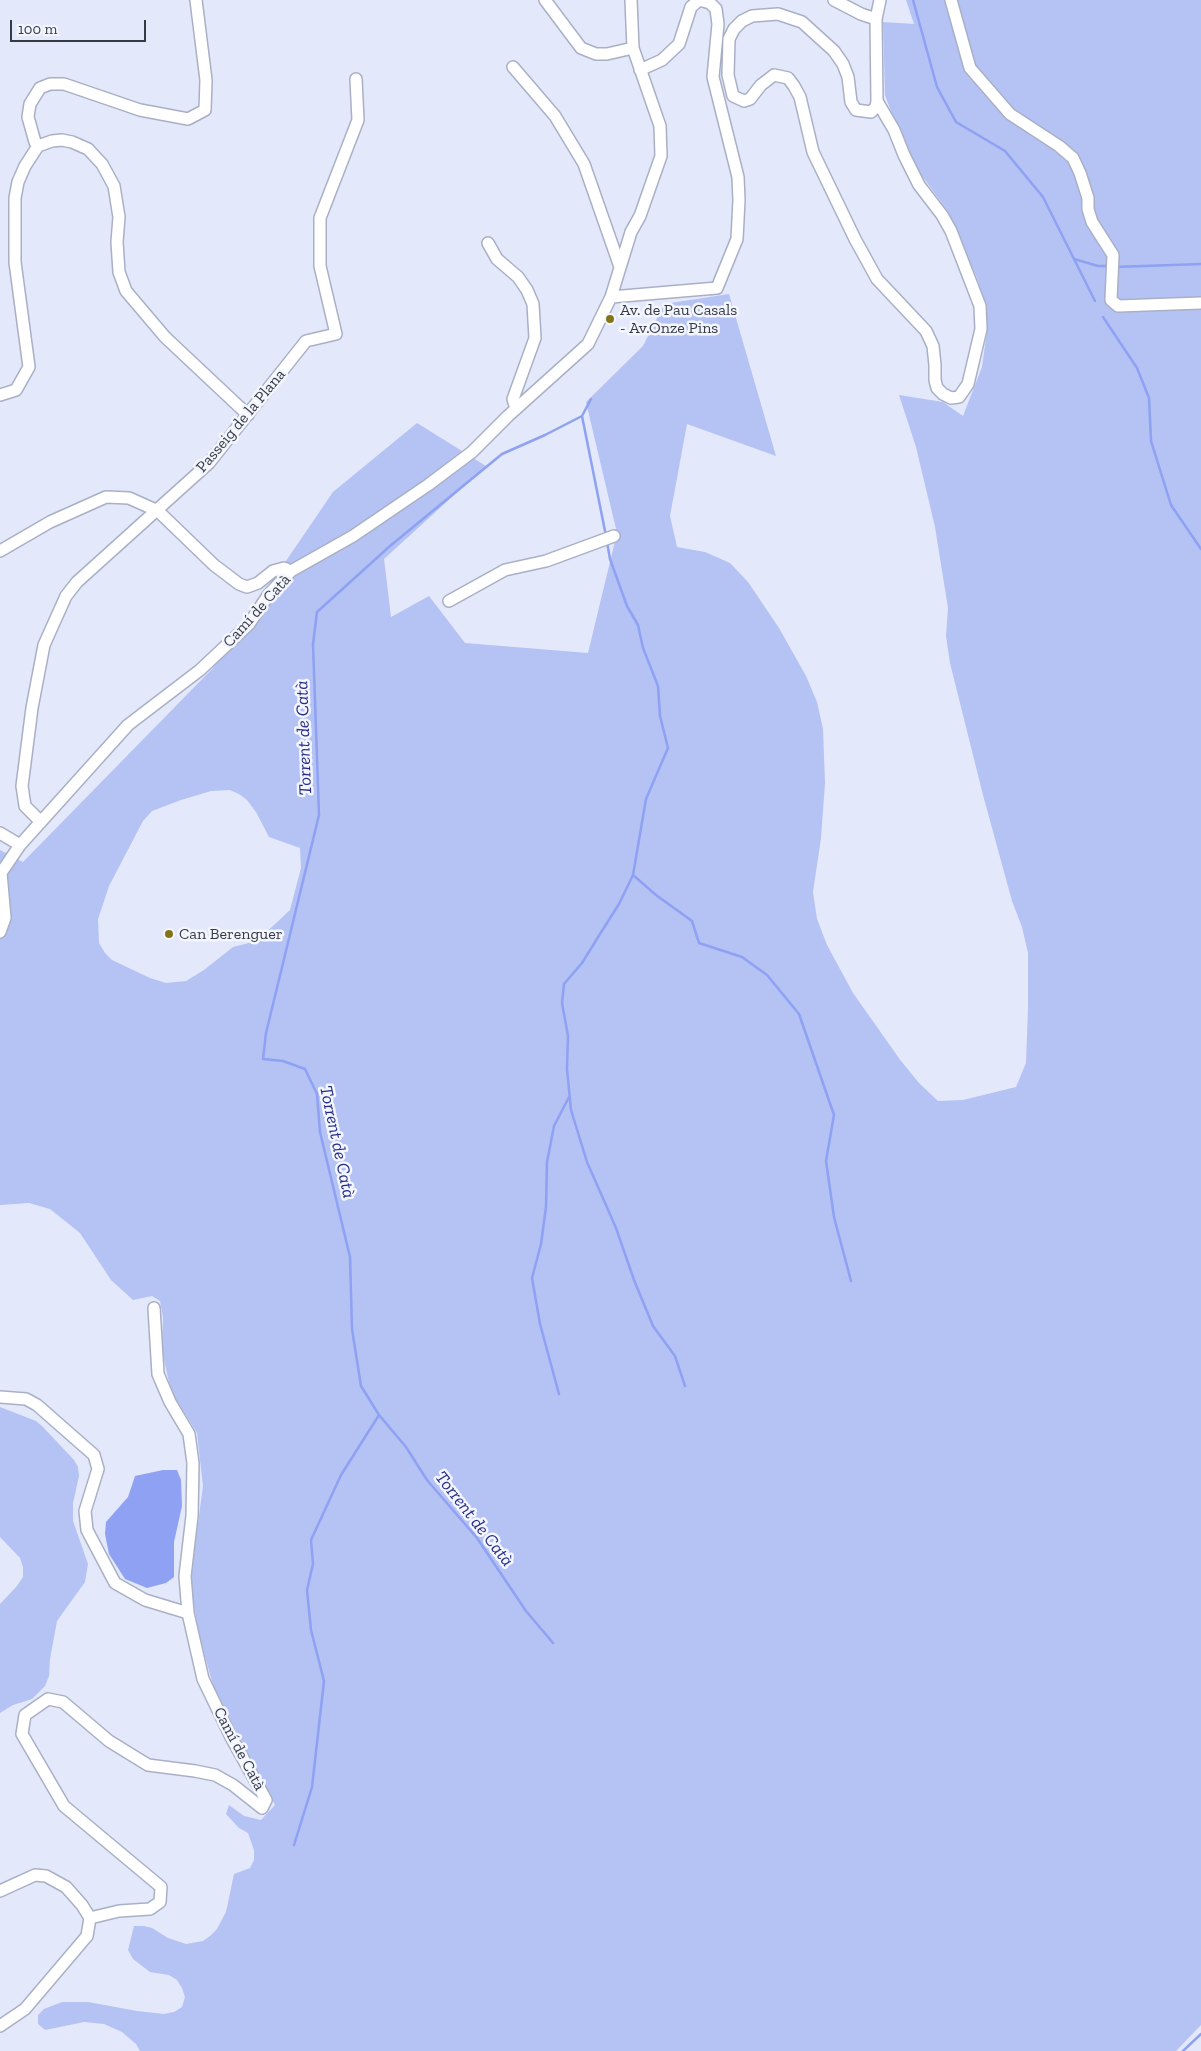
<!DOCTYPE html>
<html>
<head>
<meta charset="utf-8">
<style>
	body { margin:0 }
	#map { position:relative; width:1201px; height:2051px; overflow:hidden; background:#e3e8fb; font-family:"Zilla Slab",serif }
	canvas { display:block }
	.scale { position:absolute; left:10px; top:20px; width:136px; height:22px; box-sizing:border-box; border:2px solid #373a43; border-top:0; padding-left:6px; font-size:15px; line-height:18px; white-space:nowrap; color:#373a43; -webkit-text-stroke:4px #f3f6ff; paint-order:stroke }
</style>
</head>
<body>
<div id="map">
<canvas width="1201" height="2051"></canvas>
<div class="scale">100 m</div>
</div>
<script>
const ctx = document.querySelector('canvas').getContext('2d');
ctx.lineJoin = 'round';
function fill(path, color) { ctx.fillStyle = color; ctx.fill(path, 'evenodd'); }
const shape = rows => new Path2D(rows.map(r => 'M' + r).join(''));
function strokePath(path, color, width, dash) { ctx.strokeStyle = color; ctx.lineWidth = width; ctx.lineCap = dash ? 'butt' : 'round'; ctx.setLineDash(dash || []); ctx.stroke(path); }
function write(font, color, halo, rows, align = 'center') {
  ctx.font = font + ' "Zilla Slab",serif'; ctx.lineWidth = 5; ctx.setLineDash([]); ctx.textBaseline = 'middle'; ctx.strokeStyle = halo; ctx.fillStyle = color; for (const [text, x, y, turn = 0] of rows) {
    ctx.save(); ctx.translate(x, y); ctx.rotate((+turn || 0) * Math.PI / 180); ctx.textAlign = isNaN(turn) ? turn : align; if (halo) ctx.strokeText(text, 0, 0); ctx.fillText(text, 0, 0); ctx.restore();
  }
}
fill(shape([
	[906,0,1201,0,1201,2025,1176,2051,140,2051,136,2044,122,2032,104,2024,84,2022,45,2030,38,2024,38,2015,44,2009,62,2002,88,2002,137,2011,164,2014,174,2012,182,2007,185,1997,182,1988,177,1980,169,1975,150,1972,133,1959,128,1950,134,1926,144,1926,152,1928,168,1938,186,1944,203,1941,210,1936,217,1929,226,1912,234,1874,250,1868,254,1860,254,1850,248,1833,239,1828,226,1814,229,1805,244,1816,261,1820,275,1805,214,1689,199,1634,190,1583,203,1486,197,1433,171,1391,162,1351,163,1318,160,1301,152,1296,133,1300,111,1280,80,1233,50,1209,29,1203,0,1205,0,850,23,862,213,668,333,492,417,423,486,466,384,559,391,617,429,596,465,643,588,653,617,533,586,402,643,346,664,304,729,294,776,456,687,424,670,516,677,547,705,552,730,563,748,582,779,628,806,676,817,702,823,729,825,783,821,838,813,892,817,919,827,945,853,993,901,1061,919,1083,938,1101,963,1100,1016,1087,1026,1063,1028,1008,1028,953,1022,927,1012,901,983,795,950,663,946,636,948,608,935,527,916,447,899,395,943,402,963,416,982,367,987,331,986,307,977,278,954,226,947,210,914,165,897,128,885,95,883,22,914,24],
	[230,790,239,794,247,800,256,812,269,837,300,848,301,868,290,910,257,941,233,947,204,970,186,981,166,983,150,978,112,960,105,953,99,943,98,919,109,886,143,821,152,811,181,800,211,791],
	[0,1407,36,1421,42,1426,74,1460,78,1467,79,1476,73,1503,73,1521,88,1564,85,1582,57,1621,50,1659,49,1676,45,1686,32,1699,13,1705,0,1713,0,1604,17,1586,23,1577,23,1567,20,1558,0,1537]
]), '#b5c2f4');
fill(shape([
	[163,1470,177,1470,181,1480,182,1506,174,1542,174,1577,166,1583,147,1588,125,1579,109,1554,105,1534,106,1522,128,1497,135,1476]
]), '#8ea1f3');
strokePath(shape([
	[913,0,937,87,956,122,1005,151,1043,197,1095,301],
	[1074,259,1098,266,1110,266],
	[1115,267,1201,264],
	[1103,317,1137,368,1149,398,1151,441,1171,505,1201,549],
	[582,416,606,536],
	[607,542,610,559,627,606,638,625,643,648,658,686,660,716,668,748,646,799,633,875,619,904,600,934,582,963,564,984,562,1003,568,1036,567,1069,571,1110,587,1162,616,1228,634,1280,653,1326,675,1356,685,1386],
	[633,875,656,895,692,921,699,943,742,957,767,975,799,1014,834,1115,826,1161,834,1217,851,1281],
	[559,1394,540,1324,532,1278,541,1244,546,1207,547,1162,554,1126,569,1097],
	[553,1643,526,1611,477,1538,427,1480,406,1447,379,1415,361,1386,352,1329,350,1257,320,1132,317,1094,305,1069,283,1061,263,1059,266,1033,319,815,313,644,317,612,390,546,502,454,545,435,582,416,591,399],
	[294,1845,312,1787,324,1681,311,1630,307,1590,313,1564,311,1540,341,1475,379,1415],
	[1183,2051,1201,2034]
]), '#8ea1f3', 2.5);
const minor = shape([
	[545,0,581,48,596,54,607,54,633,48],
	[834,0,861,14,876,19],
	[951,0,970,68,1010,114,1059,146,1073,158,1080,173,1088,198,1088,209,1092,222,1113,255,1111,300,1118,306,1201,303],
	[513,67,555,116,584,164,620,267],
	[877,101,894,130,904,155,919,185,942,215,951,231,980,306,981,329,968,384,959,397,951,398,943,394,937,388,935,380,935,365,933,346,926,331,877,279,855,239,813,152,800,97,794,86,788,78,774,75,761,85,750,99,744,101,733,96,728,75,729,39,734,29,742,21,752,16,778,14,802,22,834,51,843,64,848,77,851,102,856,110,871,112,876,107,877,101,876,19,880,0],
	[38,146,35,142,28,117,30,104,40,88,50,84,64,84,140,110,188,119,205,110,206,80,196,0],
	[488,243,497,259,518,277,527,290,533,304,535,338,513,399,516,409],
	[611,297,717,288,737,239,739,200,738,177,713,77,718,24,716,9,710,3,699,0,691,7,679,44,662,60,640,70],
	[0,395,16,390,29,367,15,262,15,198,18,182,25,166,38,146,52,141,62,140,72,142,88,149,102,164,114,186,119,217,117,242,119,272,126,291,165,337,248,415],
	[0,551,50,522,106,497,129,498,158,511,214,565,239,584,247,587,258,583,273,571,284,568,291,571],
	[449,601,505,570,546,561,614,536],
	[41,822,25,806,22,786,32,708,44,645,66,596,77,582,209,463,306,341,336,334,320,266,320,218,358,120,356,79],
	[0,833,20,845],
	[0,932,5,918,1,873,20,845,128,725,200,670,249,624,269,594,291,571,353,536,428,485,472,452,508,416,588,344,611,297,631,232,640,216,661,156,660,126,633,48,631,0],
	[154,1308,158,1374,170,1402,189,1434,193,1463,192,1516,185,1576,188,1613],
	[0,1397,26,1399,37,1405,94,1455,98,1469,85,1511,87,1530,115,1583,145,1600,188,1613,203,1679,231,1737,266,1800,262,1808,233,1785,215,1775,195,1771,148,1765,109,1741,63,1702,48,1699,25,1715,22,1734,64,1806,161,1887,160,1902,150,1909,119,1911,90,1918],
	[0,1891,35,1875,46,1876,66,1887,82,1905,90,1918,87,1936,25,2009,0,2026]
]);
strokePath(minor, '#a9b0c6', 14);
strokePath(minor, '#fff', 11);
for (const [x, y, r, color] of [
	[610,319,5,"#847416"],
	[169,934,5,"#847416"]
]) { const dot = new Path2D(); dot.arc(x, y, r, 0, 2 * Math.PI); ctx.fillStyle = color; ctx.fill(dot); strokePath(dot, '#f3f6ff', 2); }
write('16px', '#373a43', '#f3f6ff', [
	["Av. de Pau Casals",620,310],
	["- Av.Onze Pins",620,328],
	["Can Berenguer",179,934]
], 'left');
write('16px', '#373a43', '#f3f6ff', [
	["Passeig de la Plana",241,421,-50],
	["Camí de Catà",257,611,-48],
	["Camí de Catà",239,1749,62]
]);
write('italic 18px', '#272c89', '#f3f6ff', [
	["Torrent de Catà",304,738,-92],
	["Torrent de Catà",337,1142,78],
	["Torrent de Catà",474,1519,52]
]);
</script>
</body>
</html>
